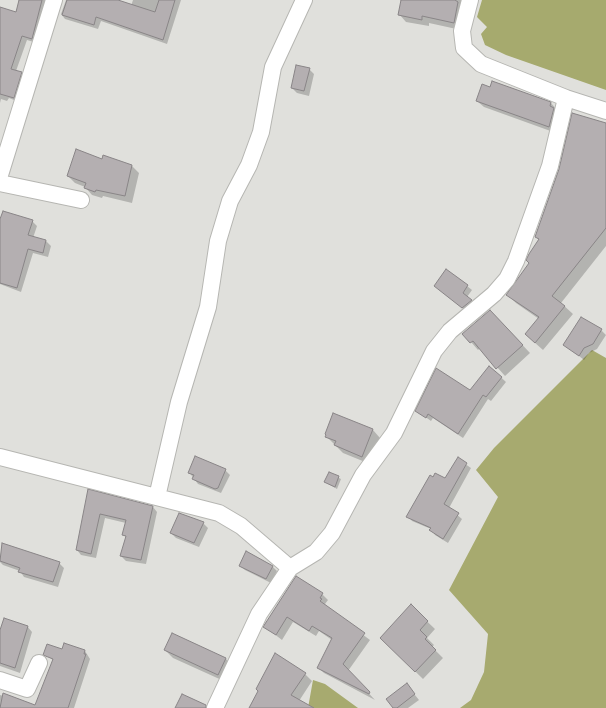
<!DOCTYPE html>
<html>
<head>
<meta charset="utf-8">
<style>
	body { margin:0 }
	canvas { display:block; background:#e0e0dc }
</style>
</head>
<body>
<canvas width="606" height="708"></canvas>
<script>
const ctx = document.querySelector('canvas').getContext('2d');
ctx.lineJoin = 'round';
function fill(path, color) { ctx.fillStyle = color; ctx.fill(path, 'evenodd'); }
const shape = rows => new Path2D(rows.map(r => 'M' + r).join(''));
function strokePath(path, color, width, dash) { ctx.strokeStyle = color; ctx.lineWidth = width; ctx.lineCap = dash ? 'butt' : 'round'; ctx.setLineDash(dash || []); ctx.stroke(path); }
fill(shape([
	[592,350,606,358,606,708,460,708,471,700,484,672,488,634,449,590,498,497,476,470,494,448],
	[313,680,325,684,358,708,308,708]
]), '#a7aa6f');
fill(shape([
	[482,0,606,0,606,90,506,55,485,45,481,34,487,27,477,17]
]), '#a6aa6e');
fill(shape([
	[20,0,45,0,49,4,37,43,27,40,16,71,26,78,19,102,9,98,7,101,1,99,0,103,0,8,16,13],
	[66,0,114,0,131,6,133,0,181,0,167,44,101,21,98,29,65,19,61,14],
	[402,0,464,0,461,30,429,23,429,26,406,22,399,14],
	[309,69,314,74,309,96,297,93,292,88],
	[477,101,551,103,557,110,556,133,484,107],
	[606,124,606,246,561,303,573,314,543,350,534,342,539,319,516,303,508,295,530,263,539,240,536,237],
	[104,156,132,166,139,173,132,203,103,196,102,198,92,195,85,187,75,183,68,176,103,160],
	[32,221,37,226,33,238,46,241,51,246,48,257,33,253,21,292,0,284,0,222],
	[447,270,472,290,467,297,476,305,467,312,440,290],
	[498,319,530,353,505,376,480,348,478,350,471,342],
	[601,330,606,335,597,349,589,353,584,360,564,344],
	[490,367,506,382,491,401,488,399,463,438,433,418,431,421,417,411,470,391],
	[334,414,373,430,380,438,370,464,343,453,327,437],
	[458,459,471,468,449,508,462,519,448,543,435,535,431,529,412,521,408,516,433,478,446,480],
	[225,470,230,475,221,493,198,484,189,472],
	[329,473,341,479,337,489,325,482],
	[88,491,153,507,157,512,146,564,126,561,121,556,126,537,123,534,126,523,105,518,96,558,81,555,77,550],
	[203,523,208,528,199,547,176,538,171,533],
	[3,544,59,563,64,568,58,587,24,577,20,571,3,565,0,562],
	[240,566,272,566,277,571,271,583,245,570],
	[296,577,322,594,328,600,325,604,326,607,370,640,348,671,375,700,324,673,319,668,332,640,319,631,316,636,293,622,282,640,265,627],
	[411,606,435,629,427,638,434,645,432,647,443,658,423,679,381,638],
	[27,626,32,632,20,673,0,666,0,634],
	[172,634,226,659,233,667,226,682,173,658,165,650],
	[65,644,85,651,90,659,74,708,35,708,54,661,45,654,63,651],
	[305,674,312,681,299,701,307,708,250,708],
	[407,685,419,700,408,708,394,708],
	[0,695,22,701,26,708,0,708]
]), '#0003');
const building = shape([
	[19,0,42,0,32,39,22,36,11,69,22,72,14,98,0,94,0,7,16,12,19,0],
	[67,0,118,0,155,12,159,0,175,0,163,40,96,17,94,25,62,15,67,0],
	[401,0,455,0,458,2,454,23,422,16,422,20,398,15,401,0],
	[296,65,310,68,304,91,291,88,296,65],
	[492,81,551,102,550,106,554,108,549,127,476,101,482,84,490,87,492,81],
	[572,113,606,123,606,228,552,296,565,306,535,343,525,334,539,317,506,295,529,263,526,260,529,254,539,239,535,237,559,169,572,113],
	[76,149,102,159,103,155,132,165,125,196,96,190,95,192,84,188,86,183,67,176,76,149],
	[3,211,33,220,28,235,46,240,43,253,28,249,17,288,0,283,0,219,3,211],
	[446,269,468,285,463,293,472,300,462,308,434,286,446,269],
	[490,310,523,345,496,369,473,341,470,343,462,334,490,310],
	[581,317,602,329,593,344,584,348,579,356,563,345,581,317],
	[489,366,502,377,486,397,483,395,458,434,428,414,426,418,415,411,436,368,470,390,489,366],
	[333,413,373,429,362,457,334,445,336,441,325,437,326,435,325,434,333,413],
	[195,456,226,469,218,488,215,489,192,479,194,475,188,473,195,456],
	[458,457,467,463,444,504,459,513,443,539,429,530,431,528,406,517,430,475,433,477,435,473,445,478,458,457],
	[329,472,339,476,335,487,324,482,329,472],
	[88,489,153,506,141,560,120,556,126,536,122,535,126,520,100,514,91,554,76,550,88,489],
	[179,513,204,522,194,543,170,533,179,513],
	[2,543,60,562,53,582,18,572,20,568,0,561,2,543],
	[246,551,273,566,266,579,239,566,246,551],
	[296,576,323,593,320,598,322,599,320,601,365,633,343,664,370,692,369,694,317,668,332,638,312,626,309,631,287,617,276,635,263,627,296,576],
	[411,604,428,621,420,630,427,637,425,639,436,650,415,672,380,638,411,604],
	[4,618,28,626,15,668,0,663,0,630,4,618],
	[172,633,226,658,218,675,164,650,172,633],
	[64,643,85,650,84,654,86,654,68,708,0,708,3,693,35,705,53,659,43,655,47,644,62,649,64,643],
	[275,653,306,673,291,695,314,708,249,708,258,691,256,689,275,653],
	[407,683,415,694,397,708,393,708,386,699,407,683],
	[182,694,206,705,206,708,175,708,182,694]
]);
fill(building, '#b4afb1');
strokePath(building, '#898587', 1);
const minor = shape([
	[470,0,462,31,464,48,481,64,566,98,606,111],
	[0,175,54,0],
	[0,183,81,200],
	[0,457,219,513,241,526,290,568],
	[157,497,179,402,208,307,218,241,230,201,249,165,261,132,273,67,304,0],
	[0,680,27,689,39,663],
	[215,708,259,614,290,568,316,552,332,533,363,475,394,433,434,351,450,331,494,294,507,279,516,261,550,166,566,98]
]);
strokePath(minor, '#b6b6b2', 18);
strokePath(minor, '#fff', 16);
</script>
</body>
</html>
